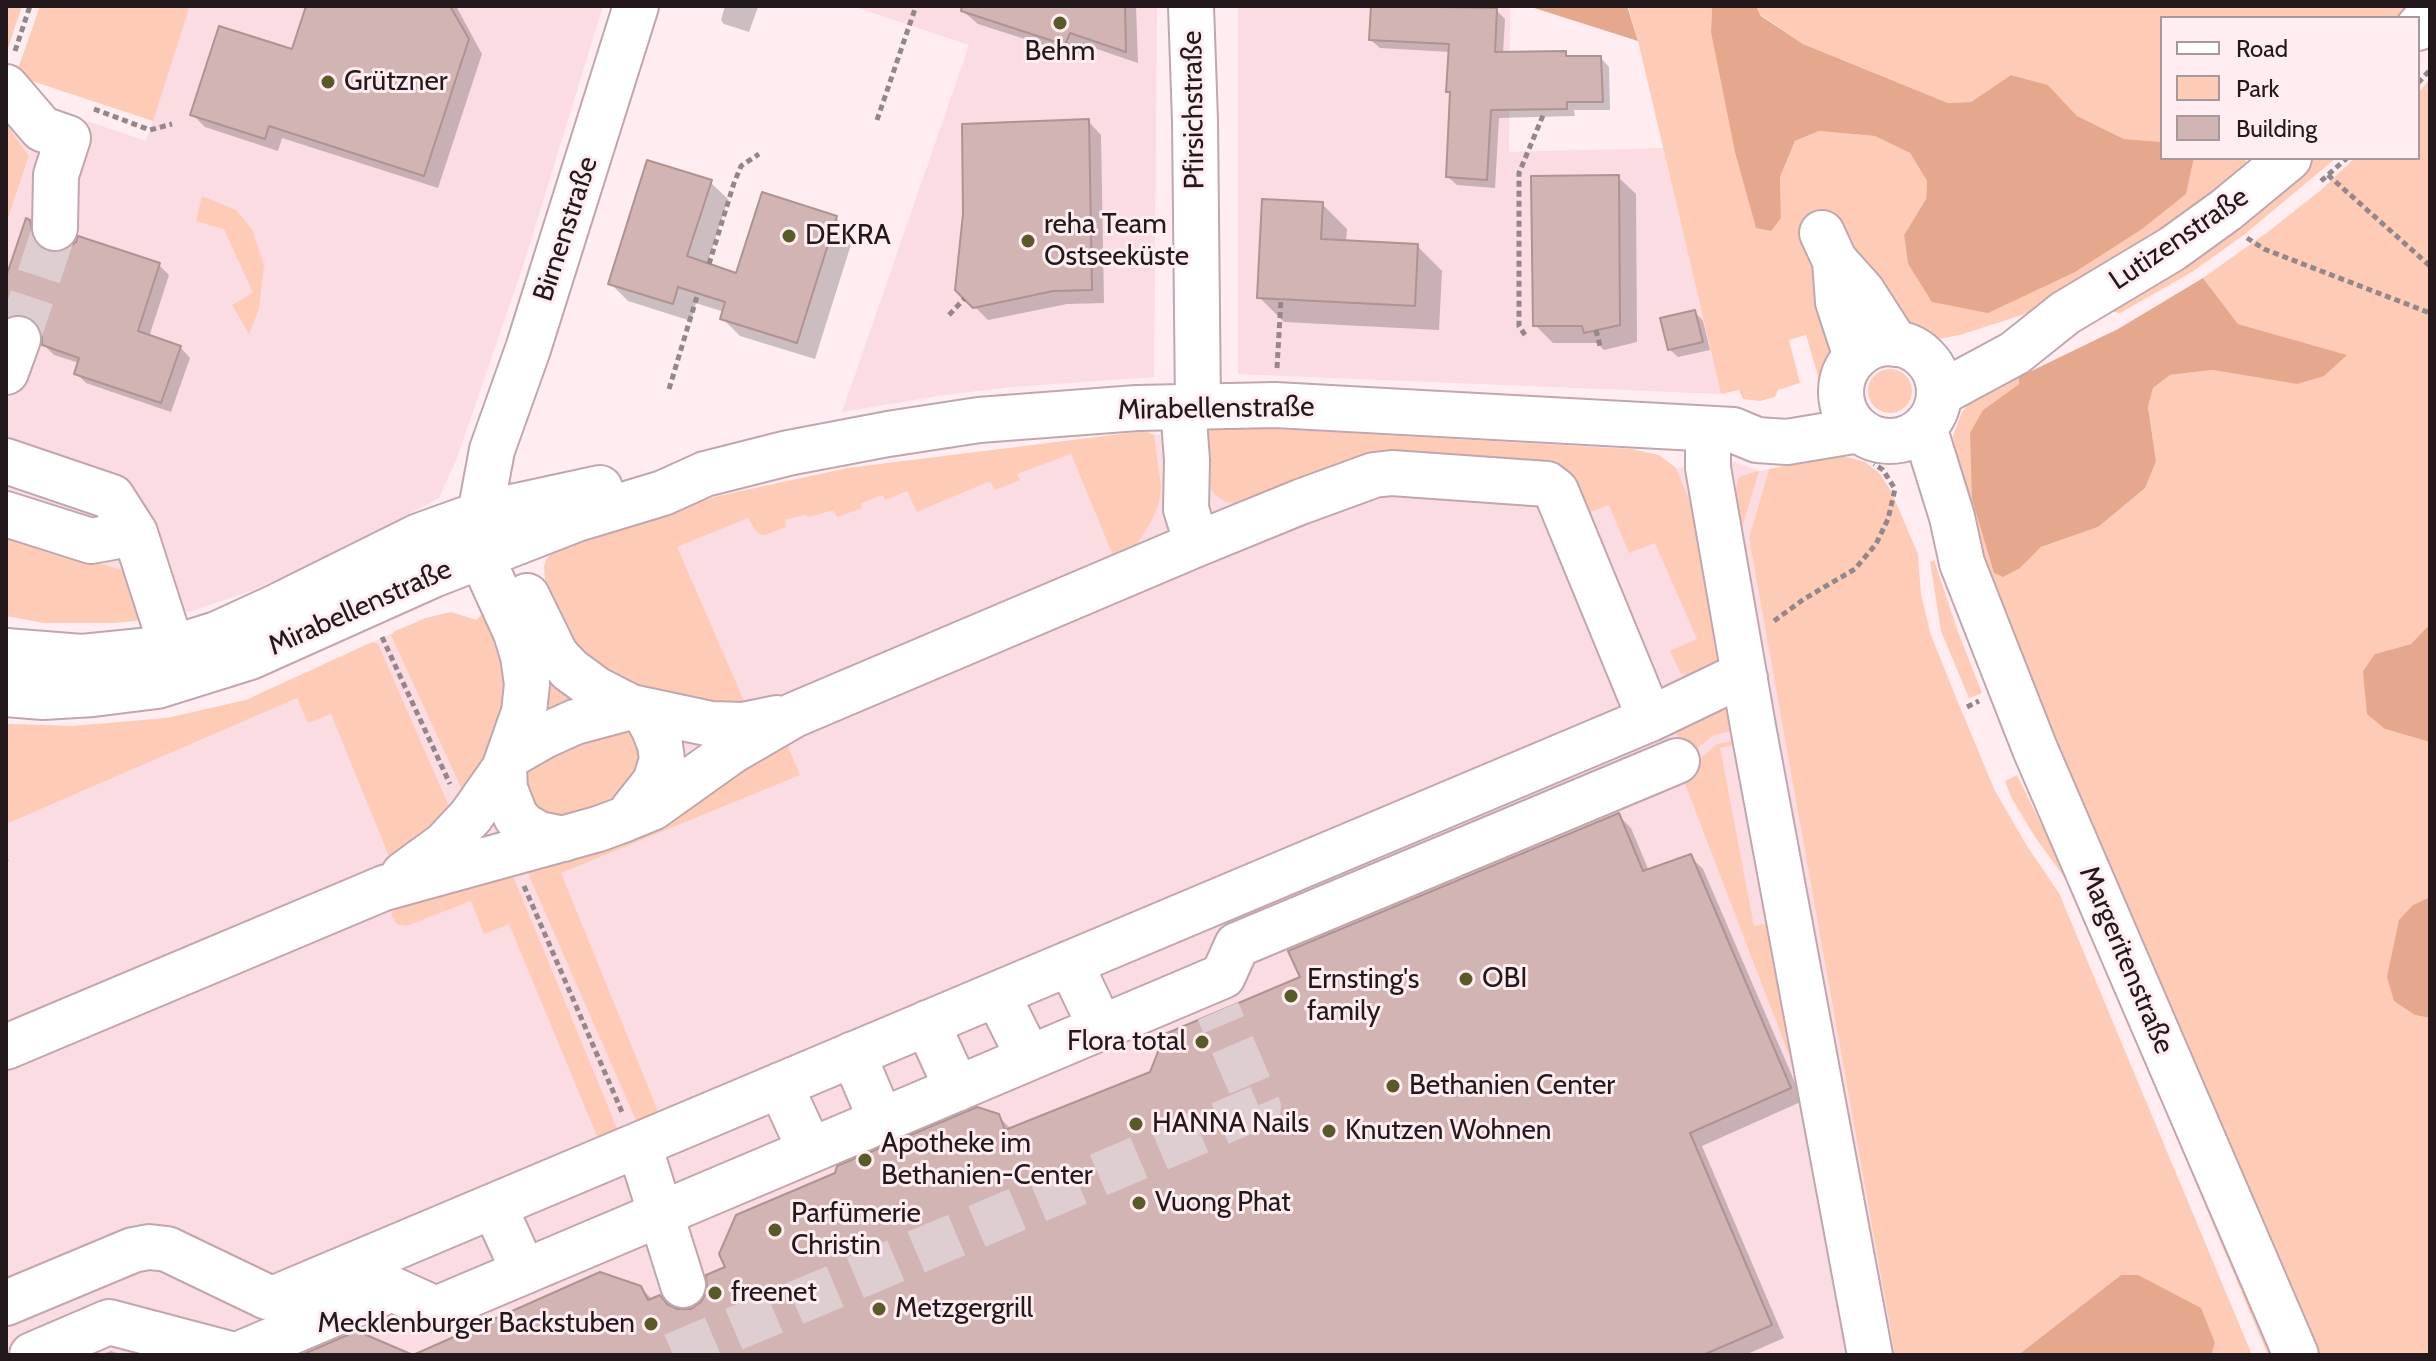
<!DOCTYPE html>
<html>
<head>
<meta charset="utf-8">
<style>
	body { margin:0 }
	#map { position:relative; width:2436px; height:1361px; overflow:hidden; background:#ffedf1; font-family:Cabin,sans-serif }
	canvas { display:block }
	.frame { position:absolute; inset:0; border:8px solid #23181b; pointer-events:none }
	.legend { position:absolute; left:2160px; top:16px; width:260px; height:144px; box-sizing:border-box; background:#ffedf1; border:2px solid #a7989b; margin:0; padding:10px 14px; list-style:none; font-size:24px; color:#23181b }
	.legend li { display:flex; align-items:center; gap:16px; height:40px }
	.legend b { width:40px; border:2px solid #a7989b }
</style>
</head>
<body>
<div id="map">
<canvas width="2436" height="1361"></canvas>
<div class="frame"></div>
<ul class="legend">
<li><b style="height:10px;background:#fff"></b>Road</li>
<li><b style="height:22px;background:#feccb6"></b>Park</li>
<li><b style="height:22px;background:#d2b5b3"></b>Building</li>
</ul>
</div>
<script>
const ctx = document.querySelector('canvas').getContext('2d');
ctx.lineJoin = 'round';
function fill(path, color) { ctx.fillStyle = color; ctx.fill(path, 'evenodd'); }
const shape = rows => new Path2D(rows.map(r => 'M' + r).join(''));
function strokePath(path, color, width, dash) { ctx.strokeStyle = color; ctx.lineWidth = width; ctx.lineCap = dash ? 'butt' : 'round'; ctx.setLineDash(dash || []); ctx.stroke(path); }
function write(font, color, halo, rows, align = 'center') {
  ctx.font = font + ' Cabin,sans-serif'; ctx.lineWidth = 6; ctx.setLineDash([]); ctx.textBaseline = 'middle'; ctx.strokeStyle = halo; ctx.fillStyle = color; for (const [text, x, y, turn = 0] of rows) {
    ctx.save(); ctx.translate(x, y); ctx.rotate((+turn || 0) * Math.PI / 180); ctx.textAlign = isNaN(turn) ? turn : align; if (halo) ctx.strokeText(text, 0, 0); ctx.fillText(text, 0, 0); ctx.restore();
  }
}
fill(shape([
	[181,6,603,6,523,266,457,458,439,498,332,555,251,591,192,611,144,620,6,534,6,224,29,156,6,124,6,103,39,105,146,141,189,9],
	[852,6,1157,6,1154,377,1012,387,944,395,842,412,969,45],
	[1238,6,1510,6,1509,152,1663,148,1721,394,1238,374],
	[1215,427,1631,449,1659,455,1676,468,1735,462,1759,471,1769,469,1749,538,1895,1355,6,1355,6,724,73,726,167,718,246,700,426,618,451,612,477,620,486,610,545,582,544,566,547,558,718,496,848,468,1145,431,1154,435,1207,432]
]), '#fbdce3');
fill(shape([
	[6,6,22,6,6,54],
	[40,6,181,6,189,9,153,121,29,80,19,66],
	[1628,6,1712,6,1711,32,1781,218,1780,177,1795,141,1819,131,1875,136,1910,153,1927,181,1926,199,1904,235,1908,264,1933,302,2186,194,2194,158,2243,158,2252,169,2090,279,2031,312,1960,335,1938,339,1910,328,1835,350,1830,365,1823,377,1819,379,1806,335,1789,340,1800,383,1778,390,1775,397,1760,401,1743,399,1739,390,1721,394,1638,41],
	[1756,6,2416,6,2405,18,2162,18,2162,142,2124,139,2077,116,2048,85,2011,75,1971,102,1948,103,1803,44,1761,15],
	[2430,79,2430,624,2411,644,2375,654,2385,729,2430,742,2430,897,2413,905,2415,1015,2430,1018,2430,1355,2315,1355,1970,551,1953,436,1962,412,1970,402,1979,395,2019,377,2019,384,1983,410,2020,568,2041,547,2098,527,2156,461,2148,407,2153,388,2170,375,2212,370,2297,384,2346,355,2238,324,2203,278,2269,231,2321,190,2355,158,2418,158,2418,93],
	[6,124,29,156,6,224],
	[2312,158,2336,158,2245,234,2192,272,2120,313,2114,312,2107,305,2276,190],
	[202,196,236,210,252,229,264,265,259,309,249,334,232,305,253,293,224,229,196,221],
	'1868 391a22 22 0 1 1 44 0a22 22 0 1 1-44 0Z',
	[1224,426,1631,449,1659,455,1676,468,1698,522,1722,655,1706,673,1694,680,1680,672,1670,651,1697,639,1655,543,1629,553,1609,505,1585,514,1570,478,1238,505,1226,502,1215,495,1207,483,1202,443,1207,432,1215,427],
	[1145,431,1154,435,1161,486,1159,503,1152,520,1138,543,1115,560,1071,454,1017,474,1020,480,995,490,990,481,917,512,907,491,885,500,883,495,861,503,862,508,837,517,833,510,810,517,804,515,785,520,786,527,765,535,758,534,748,518,677,547,748,710,632,690,583,668,535,585,545,581,544,566,547,558,556,550,585,538,718,496,848,468],
	[1840,455,1865,462,1880,474,1891,491,1918,554,1921,595,1931,635,1957,700,1995,791,2027,846,2059,893,2252,1355,2211,1355,2215,1343,2121,1275,2018,1355,1895,1355,1749,538,1769,469],
	[1759,471,1741,531,1734,501,1738,479,1741,476],
	[6,534,124,571,144,620,115,623,44,623,6,616],
	[1934,560,1958,632,1982,693,1969,698,1941,631,1930,562],
	[486,610,508,657,510,707,468,803,391,635,395,631,426,618,451,612,476,620],
	[372,642,378,644,455,820,393,866,331,714,308,723,297,698,6,824,6,724,73,726,167,718,246,700],
	[542,666,593,695,543,724],
	[1723,708,1730,711,1736,730,1714,735,1692,752,1680,741,1671,721],
	[627,724,651,771,600,813,534,819,520,771,528,759],
	[783,735,800,775,561,873,660,1116,638,1125,523,862],
	[1738,740,1742,743,1720,748,1754,926,1776,922,1799,1051,1789,1055,1679,768,1696,762,1717,744],
	[2017,775,2042,826,2067,857,2282,1355,2268,1355,2070,885,2035,837,2012,799,2005,781],
	[508,864,619,1133,599,1141,509,924,484,934,471,901,406,926,397,924,392,917,391,908]
]), '#feccb6');
fill(shape([
	[1528,6,1627,6,1638,41],
	[1712,6,1756,6,1761,16,1803,44,1948,103,1971,102,2011,75,2048,85,2077,116,2124,139,2162,142,2162,158,2194,158,2186,194,2142,229,2075,272,1988,313,1932,302,1908,264,1904,235,1926,199,1927,181,1910,153,1875,136,1819,131,1795,141,1780,177,1781,218,1771,231,1756,228,1735,152,1711,32],
	[2203,278,2238,324,2347,355,2324,376,2297,384,2212,370,2170,375,2153,388,2148,407,2156,461,2145,488,2098,527,2041,547,2020,568,2003,577,1994,573,1972,499,1970,433,1983,410,2019,384,2019,377,2118,329],
	[2430,624,2430,742,2385,729,2367,714,2363,671,2375,654,2411,644],
	[2430,897,2430,1018,2415,1015,2394,1001,2387,977,2399,920,2413,905],
	[2121,1275,2138,1275,2201,1308,2215,1343,2211,1355,2018,1355]
]), '#e5a88d');
fill(shape([
	[308,6,456,6,482,54,438,188,282,138,278,151,205,127,192,114,293,52],
	[725,6,758,7,749,32,724,24,721,20],
	[957,6,1136,6,1138,63,1082,44,1078,56,978,24],
	[1496,10,1505,19,1503,54,1565,53,1570,58,1601,58,1609,67,1610,110,1574,110,1575,116,1499,118,1495,188,1457,185,1448,177,1452,95,1448,91,1450,52,1380,48,1371,40],
	[1088,121,1101,135,1104,303,1067,304,988,320,957,289],
	[1618,177,1636,194,1637,342,1604,350,1597,343,1553,343,1535,325],
	[710,182,728,199,707,265,738,275,836,218,854,235,815,359,740,336,722,318,724,312,696,303,691,321,628,301,610,283],
	[1322,204,1347,229,1346,242,1417,246,1442,271,1439,330,1284,322,1259,297],
	[29,222,40,232,43,252,159,265,169,275,149,337,180,347,190,358,171,412,86,383,76,373,79,363,54,355,44,345,44,334,39,325,24,324,6,338,6,283],
	[1695,312,1703,321,1710,350,1678,357,1669,349],
	[1618,815,1631,828,1649,871,1690,856,1703,869,1803,1101,1702,1146,1784,1338,1745,1355,418,1355,640,1287,653,1300,672,1309,692,1310,702,1304,727,1268,998,1116,1012,1130,1151,1073,1303,978],
	[111,1351,123,1355,101,1355]
]), '#0003');
const building = shape([
	[306,6,450,6,469,39,424,176,269,126,265,139,190,115,219,26,292,49,306,6],
	[962,6,1125,6,1126,52,1070,33,1065,45,961,11,962,6],
	[1371,6,1497,8,1495,52,1566,51,1566,56,1601,56,1603,102,1567,102,1567,109,1491,110,1487,180,1446,177,1450,92,1446,92,1449,44,1369,40,1371,6],
	[1089,119,1092,290,1053,291,973,308,955,290,963,214,962,124,1089,119],
	[647,160,712,180,687,256,736,273,762,192,837,216,797,343,720,319,725,302,678,287,673,304,608,284,647,160],
	[1619,175,1620,325,1584,333,1582,326,1533,326,1531,176,1619,175],
	[1262,199,1323,202,1321,239,1418,244,1415,306,1257,298,1262,199],
	[26,218,30,220,34,241,43,250,54,253,66,250,76,242,78,236,160,263,138,331,181,346,161,403,74,374,79,358,42,345,42,334,37,322,26,315,14,314,6,318,6,277,26,218],
	[1695,310,1703,342,1668,350,1660,318,1695,310],
	[1619,813,1643,871,1691,854,1791,1088,1690,1133,1772,1325,1703,1355,413,1355,600,1272,641,1286,648,1300,660,1295,667,1304,677,1309,691,1309,701,1302,707,1291,706,1275,725,1267,719,1254,736,1215,835,1173,837,1166,977,1107,999,1114,1005,1130,1150,1072,1165,1034,1300,977,1288,951,1619,813],
	[357,1331,413,1355,301,1355,357,1331]
]);
fill(building, '#d2b5b3');
strokePath(building, '#ae9390', 2);
strokePath(shape([
	[18,339,55,228],
	[673,1355,1259,1107,1218,1011]
]), '#decdd1', 44, [44, 22]);
const minor = shape([
	[1191,6,1195,121,1198,406],
	[2418,28,2430,14],
	[6,87,42,129,68,138,56,175,55,228],
	[1822,233,1835,261,1838,302,1856,357],
	[1835,261,1862,291,1896,344],
	'1841 392a49 49 0 1 1 98 0a49 49 0 1 1-98 0Z',
	[6,372,18,339],
	[1939,394,2015,353,2065,313,2172,249,2226,210,2289,158],
	[1183,407,1187,460,1186,509,1197,544],
	[1924,427,1952,517,1962,563,2035,749,2296,1355],
	[1708,429,1708,468,1754,732,1870,1355],
	[6,461,112,497,135,533,172,648],
	[6,514,91,541,135,533],
	[527,596,556,655,570,670,596,689,631,707,711,724,743,725,777,718],
	[6,651,82,657,172,648,217,634,278,606,419,536,480,514,600,488],
	[6,694,43,697,93,694,157,686,250,657,433,575,577,519,663,493,705,474,788,453,888,434,979,420,1137,408,1275,405,1733,430,1757,440,1787,442,1859,430],
	[509,756,544,736,575,722,631,707],
	[504,769,505,789,516,817,525,826,539,834,564,839],
	[632,811,655,782,662,760,660,745,654,729,644,711],
	[404,874,445,844,471,816,504,769,524,712,527,684,523,656,516,633,481,556,480,514,492,450,528,349,636,6],
	[1070,963,1101,1028],
	[997,994,1029,1058],
	[927,1023,957,1089],
	[6,1047,384,888,598,829,625,819,652,808,732,751,794,715,1197,544,1300,502,1374,475,1392,473,1547,484,1556,491,1650,719],
	[853,1054,881,1120],
	[780,1085,810,1150],
	[645,1164,683,1285],
	[494,1206,524,1272],
	[6,1303,133,1250,149,1247,167,1249,267,1297,277,1297,1650,719,1729,681,1745,678],
	[32,1355,109,1322,234,1355],
	[237,1355,392,1289,436,1309,1223,976,1237,945,1677,761]
]);
strokePath(minor, '#c2a6ad', 48);
strokePath(shape([
	[15,51,30,6],
	[2418,83,2430,70],
	[94,109,150,130,172,124],
	[877,120,916,6],
	[2328,175,2430,266],
	[2321,181,2347,158],
	[2247,238,2264,249,2430,313],
	[709,264,734,183,741,166,759,154],
	[949,315,964,299],
	[1596,330,1600,346],
	[1525,335,1519,326,1519,173,1544,113],
	[1277,368,1281,299],
	[669,389,698,293],
	[1774,621,1804,599,1855,569,1876,544,1888,519,1895,489,1883,470,1874,464],
	[382,637,450,784],
	[1967,707,1979,701],
	[6,860,6,861],
	[524,886,622,1112]
]), '#948689', 5, [6, 4]);
strokePath(minor, '#fff', 44);
for (const [x, y, r, color] of [
	[1060,23,8,"#595a27"],
	[328,82,8,"#595a27"],
	[789,236,8,"#595a27"],
	[1028,241,8,"#595a27"],
	[1466,979,8,"#595a27"],
	[1291,996,8,"#595a27"],
	[1202,1042,8,"#595a27"],
	[1393,1086,8,"#595a27"],
	[1136,1124,8,"#595a27"],
	[1329,1131,8,"#595a27"],
	[865,1160,8,"#595a27"],
	[1139,1203,8,"#595a27"],
	[775,1230,8,"#595a27"],
	[715,1293,8,"#595a27"],
	[879,1309,8,"#595a27"],
	[651,1324,8,"#595a27"]
]) { const dot = new Path2D(); dot.arc(x, y, r, 0, 2 * Math.PI); ctx.fillStyle = color; ctx.fill(dot); strokePath(dot, '#ffedf1', 3); }
write('28px', '#23181b', '#ffedf1', [
	["Behm",1060,52,"center"],
	["Grützner",344,82],
	["reha Team",1044,225],
	["Ostseeküste",1044,257],
	["DEKRA",805,236],
	["OBI",1482,979],
	["Ernsting's",1307,980],
	["family",1307,1012],
	["Flora total",1186,1042,"right"],
	["Bethanien Center",1409,1086],
	["HANNA Nails",1152,1124],
	["Knutzen Wohnen",1345,1131],
	["Apotheke im",881,1144],
	["Bethanien-Center",881,1176],
	["Vuong Phat",1155,1203],
	["Parfümerie",791,1214],
	["Christin",791,1246],
	["freenet",731,1293],
	["Metzgergrill",895,1309],
	["Mecklenburger Backstuben",635,1324,"right"]
], 'left');
write('28px', '#23181b', '#ffedf1', [
	["Pfirsichstraße",1194,110,-91],
	["Birnenstraße",566,229,-72],
	["Lutizenstraße",2179,239,-34],
	["Mirabellenstraße",1216,409,-1],
	["Mirabellenstraße",360,608,-24],
	["Margeritenstraße",2126,960,67]
]);
</script>
</body>
</html>
